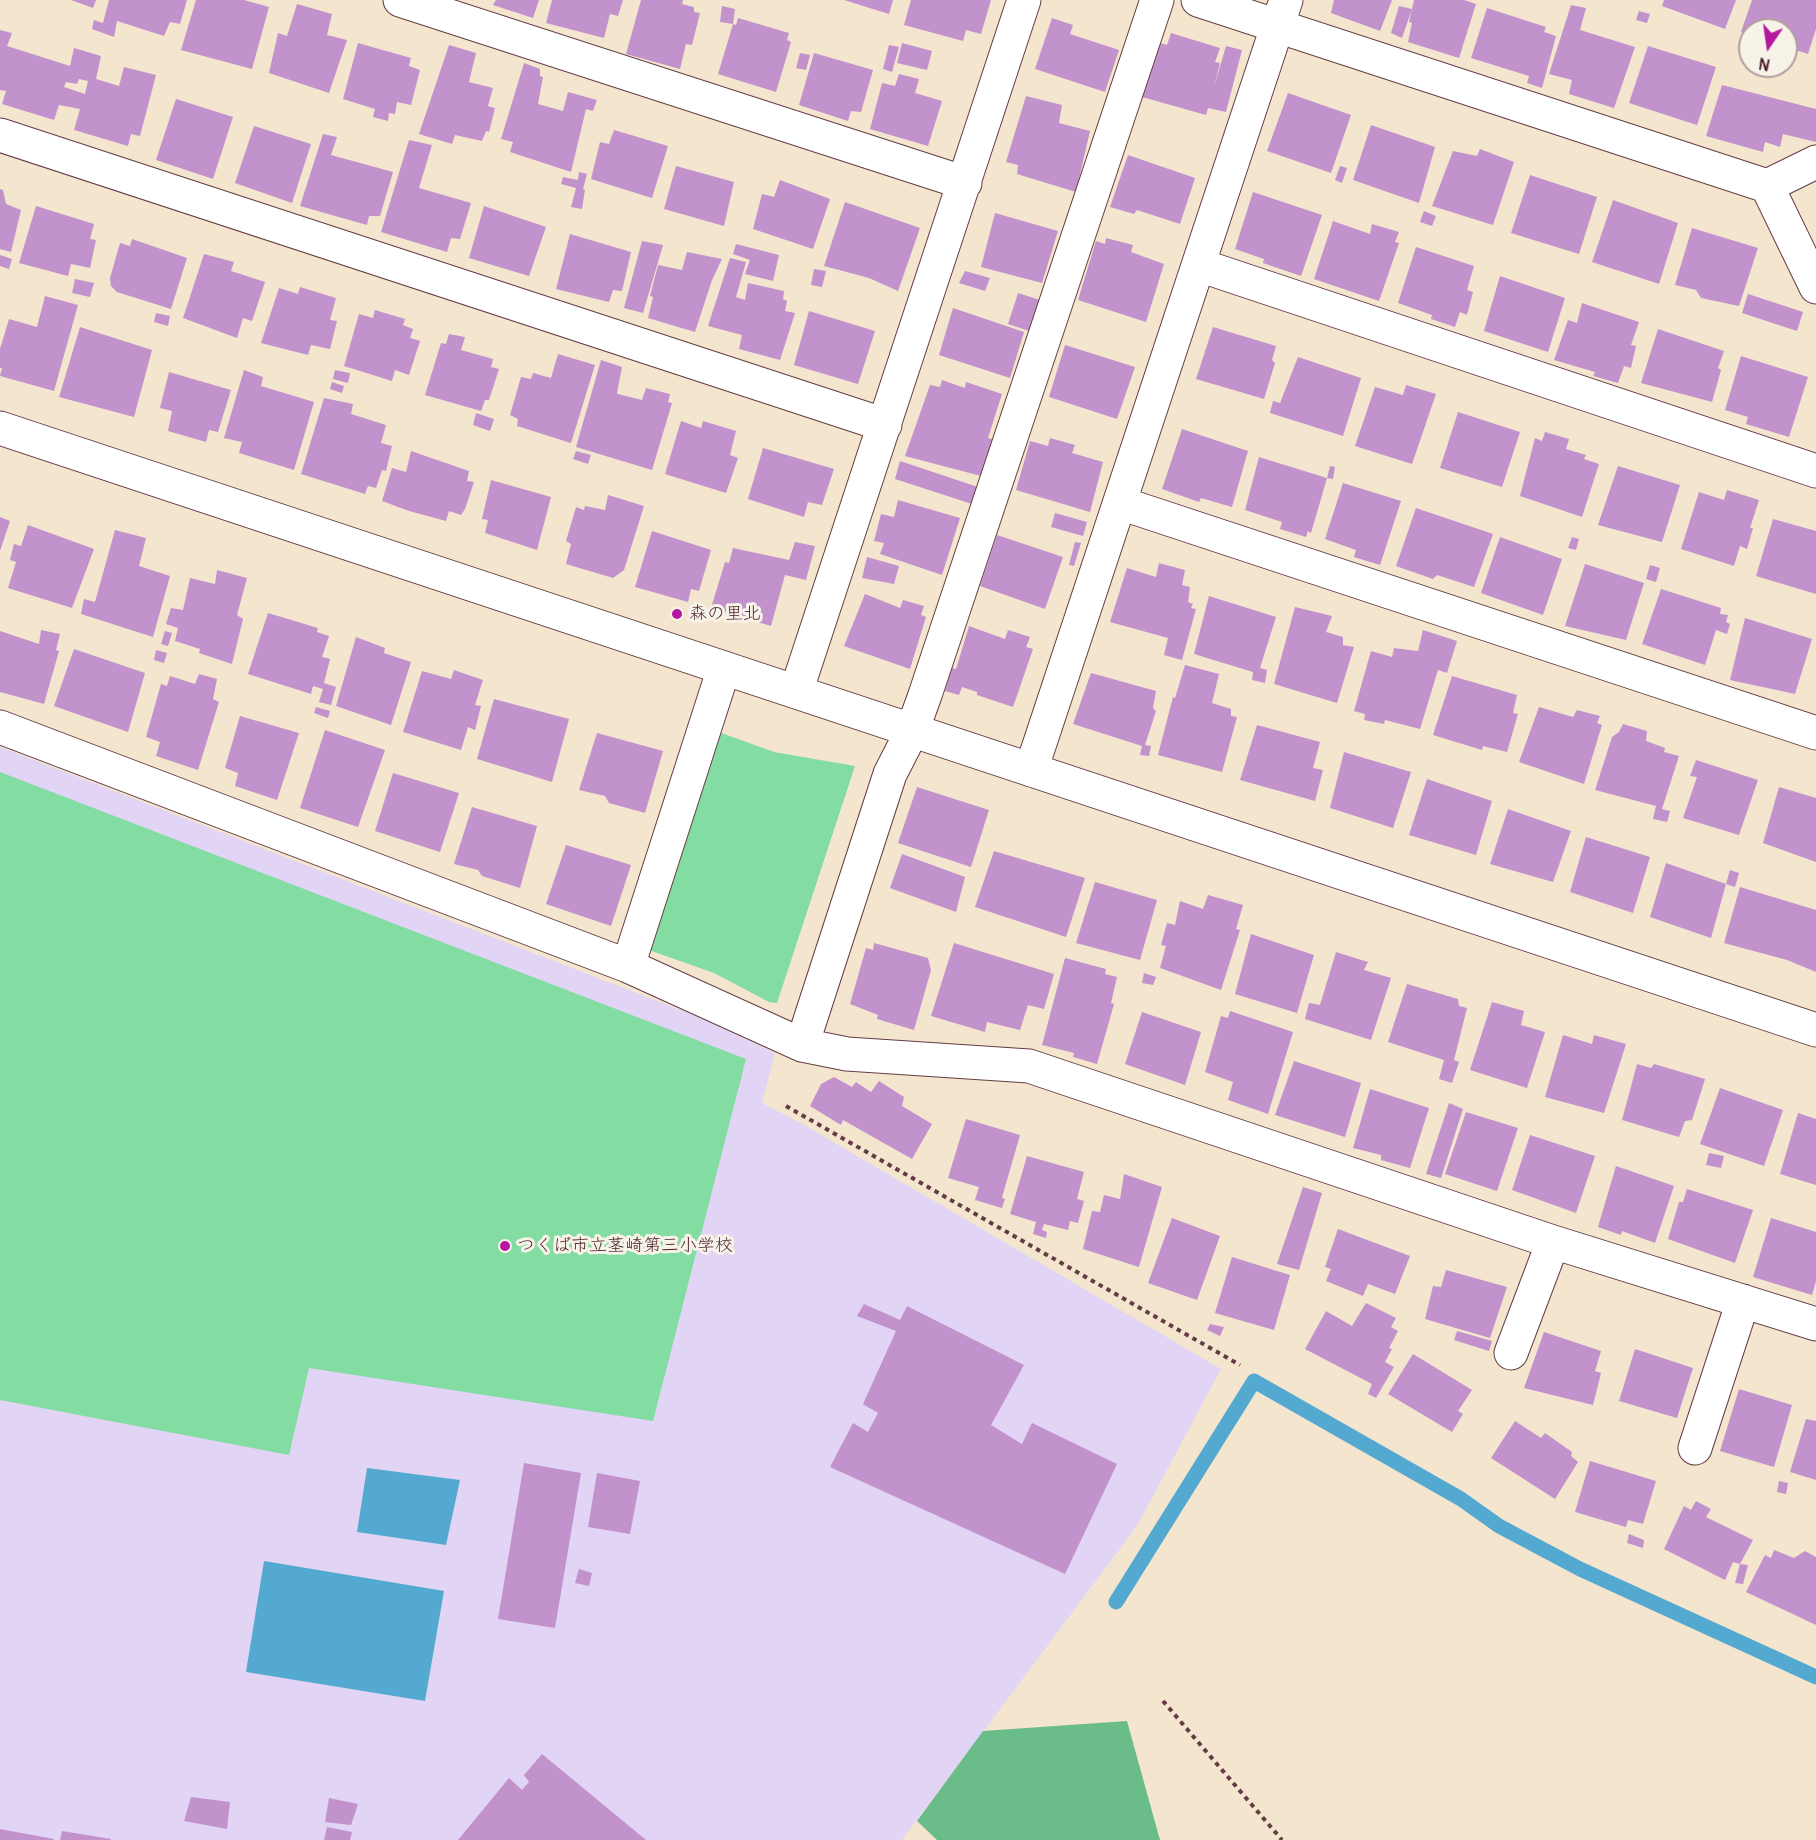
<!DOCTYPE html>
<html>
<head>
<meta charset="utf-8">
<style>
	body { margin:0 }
	#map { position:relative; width:1816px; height:1840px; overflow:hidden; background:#f4e5cf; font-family:Pangolin,sans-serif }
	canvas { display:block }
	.north { position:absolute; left:1738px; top:18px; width:60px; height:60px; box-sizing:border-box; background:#f7f3e8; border:2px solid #b29e9c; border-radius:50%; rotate:193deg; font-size:16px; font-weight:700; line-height:24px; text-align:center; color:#4a1f2b }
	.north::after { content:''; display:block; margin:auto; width:21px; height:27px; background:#b5179e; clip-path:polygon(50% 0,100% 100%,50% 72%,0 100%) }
</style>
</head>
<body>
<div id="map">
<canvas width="1816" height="1840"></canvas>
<div class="north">N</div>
</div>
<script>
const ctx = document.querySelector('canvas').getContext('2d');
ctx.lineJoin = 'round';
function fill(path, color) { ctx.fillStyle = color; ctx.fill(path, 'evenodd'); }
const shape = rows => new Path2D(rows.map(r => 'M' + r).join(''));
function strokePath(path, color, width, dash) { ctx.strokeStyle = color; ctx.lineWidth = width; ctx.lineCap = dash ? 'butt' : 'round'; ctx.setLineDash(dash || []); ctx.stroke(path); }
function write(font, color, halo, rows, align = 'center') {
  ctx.font = font + ' Pangolin,"Klee One",sans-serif'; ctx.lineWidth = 6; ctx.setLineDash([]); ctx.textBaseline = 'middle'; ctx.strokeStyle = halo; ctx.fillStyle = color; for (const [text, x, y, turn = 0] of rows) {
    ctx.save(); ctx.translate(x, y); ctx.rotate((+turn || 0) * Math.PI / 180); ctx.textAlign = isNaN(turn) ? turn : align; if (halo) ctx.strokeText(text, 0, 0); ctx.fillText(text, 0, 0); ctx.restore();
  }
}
fill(shape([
	[0,747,699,1017,775,1053,762,1103,799,1122,1221,1369,1137,1526,902,1840,0,1840]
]), '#e1d4f4');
fill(shape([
	[716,731,774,752,855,766,777,1003,769,1002,714,973,646,949],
	[0,772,746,1059,653,1421,309,1368,289,1455,0,1400]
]), '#83dca2');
fill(shape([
	[1127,1721,1160,1840,937,1840,917,1821,983,1731]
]), '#6abc88');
fill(shape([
	[367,1468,460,1480,446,1545,357,1532],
	[264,1561,444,1591,425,1701,246,1672]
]), '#54a9d0');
strokePath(shape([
	[1116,1602,1254,1381,1461,1499,1499,1526,1580,1569,1816,1677]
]), '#54a9d0', 15);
fill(shape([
	[71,0,96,0,93,8],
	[109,0,187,0,180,24,170,22,164,36,117,21,114,37,92,29,94,20,103,23],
	[196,0,244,0,269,7,252,69,181,50],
	[496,0,539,0,533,18,493,5],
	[552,0,623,0,618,16,610,14,604,38,546,23],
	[641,0,683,0,682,4,694,7,694,12,700,13,692,45,686,44,680,69,626,54],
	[844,0,893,0,889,14],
	[911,0,991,0,981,34,966,30,963,41,904,25],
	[1334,0,1392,0,1380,31,1331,13],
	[1414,0,1464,0,1476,4,1459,58,1408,42,1412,23,1409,22],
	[1664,0,1736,0,1725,29,1662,6],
	[1752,0,1816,0,1816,29,1808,54,1786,47,1786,30,1750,30,1750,35,1741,32],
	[297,4,332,14,327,35,347,40,329,93,269,73,278,33,287,36],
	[1571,5,1586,8,1580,30,1635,47,1614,108,1569,94,1572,80,1549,74],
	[722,6,735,9,733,24,720,22],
	[1399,6,1412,9,1402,38,1391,33],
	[1487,8,1546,27,1544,32,1556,36,1542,88,1527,83,1529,76,1471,58],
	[1639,11,1650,14,1647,23,1636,20],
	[738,18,789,33,787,40,791,42,776,92,718,74,733,24,736,25],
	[1052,18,1073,25,1070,34,1119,50,1105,92,1035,69],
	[0,30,12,33,7,46,70,66,74,48,101,56,96,79,119,86,124,67,156,75,140,136,131,134,128,146,74,130,80,109,59,105,54,120,2,104,6,91,0,90],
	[79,79,88,81,85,94,64,87,66,82,77,84],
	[1171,33,1220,48,1215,62,1220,63,1214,87,1226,46,1242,50,1226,112,1208,108,1206,115,1142,97,1160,43,1167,45],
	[358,43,411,58,409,66,420,70,411,105,397,102,395,114,389,113,388,121,373,117,375,109,343,99],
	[902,43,932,51,927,70,897,63],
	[449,45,476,53,469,82,493,88,488,106,495,108,489,132,486,131,482,141,455,135,452,144,419,134],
	[889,45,899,47,892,72,883,69],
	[1648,46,1716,67,1697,125,1629,103],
	[800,53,810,55,806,70,796,68],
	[814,53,873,70,861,112,851,111,848,121,799,105],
	[524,63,540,69,540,76,543,77,538,104,563,111,568,92,597,100,593,111,586,109,571,172,510,152,513,142,501,139],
	[899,74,919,79,915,93,942,101,928,146,870,129,882,83,895,86],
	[1722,85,1816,109,1816,142,1783,134,1780,147,1765,142,1763,152,1706,136],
	[1288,93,1351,115,1331,173,1267,151],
	[1026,96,1062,105,1059,123,1090,131,1076,192,1017,174,1018,165,1006,162],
	[176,99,233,117,213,179,156,160],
	[1371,125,1435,147,1419,203,1353,180],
	[254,126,311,144,292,203,235,183],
	[614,130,668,146,652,198,591,179,600,142,609,144],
	[323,134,337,137,331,155,393,172,380,216,369,216,367,225,300,206],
	[409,140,432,145,419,188,471,203,460,239,451,238,447,252,381,232],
	[1480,149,1514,162,1493,225,1432,206,1453,151,1477,156],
	[1128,155,1195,178,1180,224,1137,210,1134,214,1110,207],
	[676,166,734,182,724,226,664,209],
	[1340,166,1347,168,1342,183,1335,180],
	[579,172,587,174,583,189,585,190,582,209,571,207,576,188,561,184,563,177,578,180],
	[1530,175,1597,197,1579,254,1511,233],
	[780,180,830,199,813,249,753,229,762,194,774,197],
	[0,189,3,190,6,204,21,210,11,252,0,249],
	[1253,192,1322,215,1301,276,1263,263,1264,259,1235,249],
	[1613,200,1678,223,1659,284,1592,262],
	[845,202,920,228,898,291,869,278,824,266],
	[36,206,94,224,90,239,96,240,90,268,71,264,68,276,19,263],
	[484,206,546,227,529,276,469,258],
	[1424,211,1436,216,1432,226,1420,222],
	[995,213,1058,231,1042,283,981,267],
	[1333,221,1370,234,1372,224,1399,232,1395,242,1399,243,1379,301,1314,279],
	[1692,228,1758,248,1739,306,1701,298,1696,290,1675,285],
	[570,234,631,252,622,291,613,290,609,302,556,289],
	[1106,238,1133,245,1131,252,1164,264,1146,322,1078,300,1096,241,1105,244],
	[132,239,187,258,171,309,117,292,111,286,110,278,120,243,130,246],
	[642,241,663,245,643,313,624,308],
	[736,244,779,255,773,281,745,274,750,260,733,254],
	[1416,247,1474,266,1467,290,1473,292,1467,315,1460,312,1455,327,1431,319,1432,315,1398,303],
	[687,252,722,259,712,280,695,332,648,318,653,297,650,296,658,265,682,270],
	[204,254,234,262,231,271,265,282,252,321,243,318,237,338,183,318],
	[0,255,12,259,9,269,0,266],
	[730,258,746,262,736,297,745,300,748,283,784,291,783,299,787,301,785,311,795,313,780,360,739,349,742,335,708,326],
	[814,269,826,271,822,287,811,285],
	[965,271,990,278,985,291,959,283],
	[1500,276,1565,298,1548,352,1484,331],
	[75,279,94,283,90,297,72,293],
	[300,287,336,298,330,320,337,321,330,349,311,345,308,355,261,343,279,288,298,294],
	[1018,293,1040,300,1029,331,1008,324],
	[1748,294,1803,312,1797,331,1742,313],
	[45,296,78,305,54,391,0,376,2,368,0,368,0,349,9,319,37,327],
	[1582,303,1639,322,1631,345,1636,346,1631,368,1624,366,1618,383,1593,376,1595,372,1554,360,1568,320,1577,323],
	[953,308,1024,332,1010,378,939,355],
	[375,310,405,319,403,325,413,329,410,338,420,341,409,375,395,370,392,381,344,366,359,314,373,318],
	[809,311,875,331,858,384,794,365],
	[156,313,170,316,168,326,154,322],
	[80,327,152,350,134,417,59,397],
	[1213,327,1276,346,1272,360,1275,363,1264,399,1196,379],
	[1658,329,1724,351,1718,368,1721,370,1712,402,1641,383],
	[449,334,465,337,461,350,493,359,491,367,499,369,489,400,485,400,481,411,425,395,441,343,446,344],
	[1065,345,1135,367,1117,419,1049,397],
	[558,354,595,365,571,443,517,426,518,419,510,415,521,377,531,379,533,373,551,378],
	[1741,356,1808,377,1789,437,1746,424,1748,417,1725,410],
	[1298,357,1361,378,1343,436,1270,413,1273,401,1280,403],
	[601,360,622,367,617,393,618,394,642,400,646,388,670,394,668,402,672,403,652,470,576,447],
	[244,370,263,377,261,386,314,402,294,470,239,453,242,442,224,438],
	[335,370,350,373,348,383,333,379],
	[169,372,231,390,218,432,209,430,206,442,168,431,172,411,160,408],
	[942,380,965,388,966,382,1002,394,988,438,993,439,981,476,905,456,930,385,940,387],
	[332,382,344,386,342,393,330,389],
	[1406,385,1436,394,1412,464,1355,446,1375,387,1403,395],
	[324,398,353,404,351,414,386,425,381,443,392,446,386,471,382,470,376,488,368,486,365,494,301,474],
	[1458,412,1520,432,1502,487,1440,468],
	[476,413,494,419,490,431,473,425],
	[681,421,701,428,703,421,736,431,730,455,738,458,726,493,665,474],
	[1182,429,1248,451,1232,507,1201,498,1199,502,1162,489],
	[1545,432,1569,439,1566,449,1586,455,1584,459,1599,464,1582,517,1520,496,1535,438,1542,441],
	[1050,438,1075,445,1072,453,1103,462,1090,512,1016,490,1030,441,1048,446],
	[763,448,834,469,822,505,808,502,804,517,748,499],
	[411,451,469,471,467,481,474,482,465,509,461,515,449,511,446,521,409,511,382,501,392,468,406,472],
	[576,451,591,455,588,464,573,459],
	[1259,457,1327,478,1330,466,1335,467,1333,479,1327,478,1311,533,1308,531,1306,537,1280,529,1282,522,1245,510],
	[900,461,978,487,972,504,895,479],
	[1618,466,1680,485,1662,542,1598,525],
	[491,480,551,497,537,550,485,533,488,520,482,519],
	[1343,483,1401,501,1380,565,1354,557,1356,550,1325,539],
	[1727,490,1759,500,1750,528,1753,528,1747,549,1740,546,1734,566,1681,549,1699,492,1724,500],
	[608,495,644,506,624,570,613,578,566,564,571,544,566,541,576,507,584,510,585,506,605,510],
	[898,500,960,518,942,575,880,554,884,543,874,541,881,514,894,517],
	[1416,508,1493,534,1474,587,1437,575,1433,579,1396,566],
	[1055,513,1087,522,1083,536,1051,527],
	[0,517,10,521,0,551],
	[1773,519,1816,531,1816,594,1756,576],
	[28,525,94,549,72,608,8,588,16,562,10,560,14,544,21,546],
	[115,530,146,538,139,566,170,576,153,637,81,614,84,599,95,602],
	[652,531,711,550,699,591,691,589,688,602,635,587],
	[997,535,1063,557,1045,609,980,586],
	[1500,537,1562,559,1543,615,1481,593],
	[1572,537,1579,539,1576,550,1568,548],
	[795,542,815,546,806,580,785,575,771,626,711,608,725,562,729,563,733,548,789,560],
	[1075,542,1081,543,1074,566,1069,565],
	[867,557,899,566,894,584,862,578],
	[1159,563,1185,570,1182,585,1190,587,1188,602,1193,604,1191,608,1196,609,1182,660,1164,655,1168,638,1110,622,1127,568,1156,577],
	[1585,564,1644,583,1626,640,1565,626],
	[1650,565,1660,568,1656,582,1646,579],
	[217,570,247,578,237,615,243,619,232,664,199,653,200,649,175,641,178,628,166,624,171,608,183,610,190,578,215,584],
	[1661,589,1721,608,1720,614,1728,615,1726,622,1730,624,1727,634,1716,630,1705,665,1642,644],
	[865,594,900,608,903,600,924,606,921,615,926,617,910,669,844,646],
	[1209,596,1276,617,1260,668,1267,670,1265,683,1252,680,1253,672,1194,654],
	[1295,607,1332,616,1326,632,1343,637,1343,645,1354,647,1337,703,1274,684],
	[268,613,318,628,317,632,329,636,322,657,330,659,324,683,336,687,331,705,319,702,323,689,313,686,311,694,248,674],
	[1745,618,1812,639,1795,694,1730,680],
	[969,626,1005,639,1008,630,1030,637,1026,647,1033,649,1013,707,977,695,977,692,962,687,959,695,945,691,952,668,956,669],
	[41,630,60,634,56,650,59,651,44,704,0,692,0,631,39,644],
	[1423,630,1457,641,1447,673,1438,670,1420,729,1385,720,1384,724,1364,720,1365,714,1354,711,1371,651,1392,657,1394,648,1418,651],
	[165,631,172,633,168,646,161,644],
	[356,637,385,648,384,653,411,662,391,725,336,706],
	[74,649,145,673,128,732,54,706],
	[156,650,167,653,164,663,154,660],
	[1185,665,1219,674,1212,703,1231,709,1231,716,1237,717,1222,772,1158,755,1173,697,1175,698],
	[454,670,483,680,475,705,481,706,475,730,468,727,461,750,403,732,422,671,451,679],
	[1091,673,1156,691,1153,708,1156,711,1145,745,1151,746,1149,756,1140,755,1142,746,1073,724],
	[199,674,217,679,213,699,219,702,198,770,156,756,160,742,146,737,161,684,167,686,170,676,195,684],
	[1452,676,1517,695,1513,713,1518,714,1507,752,1483,746,1482,750,1433,735],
	[494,699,569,719,552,782,477,759],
	[316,707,330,711,328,718,314,713],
	[1539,707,1573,717,1577,710,1600,716,1597,723,1602,725,1584,784,1519,762],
	[240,716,299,733,277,800,235,786,238,773,225,768],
	[1623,724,1647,731,1646,741,1665,748,1664,752,1679,756,1662,809,1670,811,1667,822,1653,819,1656,806,1595,790,1612,737,1619,732],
	[1257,725,1320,742,1313,768,1323,770,1315,801,1240,780],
	[325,730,385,750,358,827,300,808],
	[597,733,663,751,645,813,609,803,605,796,579,790],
	[1344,752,1411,772,1393,828,1330,808],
	[1696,760,1758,780,1739,835,1683,818,1697,777,1690,776],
	[393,773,459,793,440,852,375,831],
	[1427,779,1492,801,1476,855,1409,835],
	[917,787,989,810,971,867,898,843],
	[1779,787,1816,798,1816,862,1763,843],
	[472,807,537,826,520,888,482,876,478,870,454,864],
	[1508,809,1571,831,1553,882,1490,864],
	[1586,837,1650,857,1633,913,1570,892],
	[566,845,631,865,611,926,546,904],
	[994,851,1085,878,1066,937,975,907],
	[902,854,965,877,956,912,890,888],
	[1666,863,1726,884,1711,938,1650,917],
	[1730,870,1739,873,1735,887,1726,884],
	[1095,882,1157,900,1140,960,1076,943],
	[1740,887,1816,910,1816,972,1787,960,1724,943],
	[1208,895,1243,905,1236,929,1240,930,1221,990,1160,968,1166,946,1161,945,1167,923,1175,925,1180,901,1203,909],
	[1251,934,1314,955,1297,1013,1235,994],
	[874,943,928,958,931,970,914,1030,877,1019,878,1015,850,1004,866,948,873,950],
	[954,943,1054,974,1044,1009,1028,1005,1020,1030,987,1022,985,1032,931,1016],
	[1336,952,1368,962,1364,970,1391,978,1371,1040,1305,1019,1309,1003,1320,1005],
	[1065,958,1106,969,1105,974,1117,977,1111,1003,1114,1004,1097,1064,1073,1057,1074,1053,1042,1045],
	[1144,973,1156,977,1153,985,1142,983],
	[1407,984,1458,999,1459,1006,1467,1008,1454,1060,1459,1062,1452,1083,1439,1079,1444,1060,1388,1042],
	[1492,1002,1524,1011,1521,1025,1545,1032,1527,1088,1470,1070],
	[1230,1011,1293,1032,1268,1114,1228,1100,1233,1082,1205,1072,1221,1016,1228,1018],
	[1142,1012,1201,1032,1185,1085,1125,1064],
	[1563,1035,1592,1044,1594,1035,1626,1044,1604,1113,1545,1097],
	[1294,1061,1361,1083,1345,1137,1275,1115],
	[1637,1064,1651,1068,1654,1064,1705,1079,1692,1120,1685,1121,1679,1137,1622,1120],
	[834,1077,852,1087,856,1082,871,1092,879,1081,904,1097,902,1106,932,1124,912,1159,843,1120,841,1125,810,1106,821,1084],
	[1720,1088,1783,1110,1764,1166,1700,1144],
	[1370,1089,1429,1108,1410,1168,1381,1160,1381,1155,1353,1148],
	[1449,1103,1463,1109,1441,1178,1426,1174],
	[1466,1112,1518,1128,1497,1191,1445,1174],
	[1798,1113,1816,1119,1816,1185,1780,1174],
	[966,1119,1020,1135,1003,1194,1002,1198,1005,1199,1002,1208,975,1200,979,1187,948,1178],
	[1530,1135,1595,1156,1576,1213,1512,1190],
	[1709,1153,1724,1156,1721,1168,1706,1165],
	[1027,1156,1084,1172,1077,1199,1084,1201,1078,1223,1070,1221,1068,1230,1044,1224,1042,1230,1047,1232,1046,1238,1033,1234,1036,1222,1010,1214],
	[1616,1166,1674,1186,1655,1243,1622,1231,1621,1235,1598,1227],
	[1124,1174,1162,1187,1139,1267,1083,1249,1092,1211,1100,1212,1104,1195,1120,1199],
	[1303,1187,1322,1193,1299,1270,1277,1264],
	[1687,1189,1753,1210,1735,1263,1668,1239,1679,1202,1683,1202],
	[1172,1218,1220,1236,1197,1300,1148,1283],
	[1771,1218,1816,1232,1816,1281,1812,1295,1753,1277],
	[1338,1229,1410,1256,1395,1294,1368,1284,1363,1296,1326,1281,1331,1269,1325,1267],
	[1232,1257,1290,1275,1274,1330,1215,1313],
	[1446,1270,1507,1287,1490,1338,1425,1319,1433,1286,1441,1287],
	[1366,1303,1396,1318,1391,1327,1398,1331,1389,1348,1392,1349,1385,1362,1394,1367,1376,1398,1368,1394,1372,1384,1305,1349,1326,1311,1352,1326],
	[864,1304,900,1320,907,1306,1024,1365,991,1425,1022,1444,1032,1423,1117,1464,1065,1574,830,1467,853,1423,868,1432,878,1413,863,1404,896,1331,857,1316],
	[1210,1324,1224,1327,1220,1336,1207,1330],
	[1457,1331,1492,1341,1489,1351,1454,1340],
	[1544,1332,1601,1351,1595,1371,1601,1373,1593,1405,1524,1388],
	[1635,1349,1693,1368,1677,1418,1619,1401],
	[1413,1354,1472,1390,1458,1411,1463,1414,1452,1432,1388,1394],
	[1739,1389,1792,1405,1774,1467,1720,1451],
	[1806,1419,1816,1421,1816,1480,1790,1472],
	[1515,1421,1541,1438,1545,1433,1572,1452,1571,1456,1578,1462,1555,1499,1491,1458],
	[1590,1461,1656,1481,1643,1524,1628,1520,1626,1527,1575,1512],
	[524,1463,581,1473,555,1628,498,1619],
	[597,1473,640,1481,630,1534,588,1527],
	[1779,1481,1788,1483,1786,1494,1777,1492],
	[1696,1501,1711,1509,1706,1517,1753,1540,1740,1564,1748,1565,1743,1584,1735,1583,1740,1564,1733,1562,1725,1580,1664,1549,1684,1506,1691,1510],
	[1629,1534,1644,1540,1643,1548,1627,1543],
	[1774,1550,1794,1558,1805,1551,1816,1557,1816,1625,1746,1592,1765,1555,1771,1558],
	[579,1569,592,1573,589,1586,575,1583],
	[542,1754,646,1840,458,1840,509,1778,522,1790,529,1782,524,1775],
	[191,1797,230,1802,227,1829,184,1821],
	[329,1798,358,1804,351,1825,325,1822],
	[327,1827,352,1832,350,1840,324,1840],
	[0,1829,54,1839,54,1840,0,1840],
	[62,1831,111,1839,111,1840,60,1840]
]), '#c292cc');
const minor = shape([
	[400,0,965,183],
	[1198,0,1767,186,1816,287],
	[0,135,885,425],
	[1767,186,1816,162],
	[1199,265,1816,471],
	[0,428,1816,1030],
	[1120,503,1816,733],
	[796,692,1024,0],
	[0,727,628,966,802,1045,847,1054,1029,1066,1553,1242,1816,1324],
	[1031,770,1286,0],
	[628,966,724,668],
	[802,1045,890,774,912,731,925,695,1157,0],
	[1511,1353,1553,1242],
	[1695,1448,1743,1301]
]);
strokePath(minor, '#643d44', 35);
strokePath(shape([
	[786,1106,1240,1365],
	[1163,1701,1282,1840]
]), '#643d44', 4, [4.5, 4.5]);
strokePath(minor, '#fff', 33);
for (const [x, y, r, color] of [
	[677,614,6,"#b5179e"],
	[505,1246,6,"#b5179e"]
]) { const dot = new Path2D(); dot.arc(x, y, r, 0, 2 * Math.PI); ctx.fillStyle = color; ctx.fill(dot); strokePath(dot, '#f7f3e8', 2); }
write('18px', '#4a1f2b', '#f7f3e8', [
	["森の里北",689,614],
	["つくば市立茎崎第三小学校",517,1246]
], 'left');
</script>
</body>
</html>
